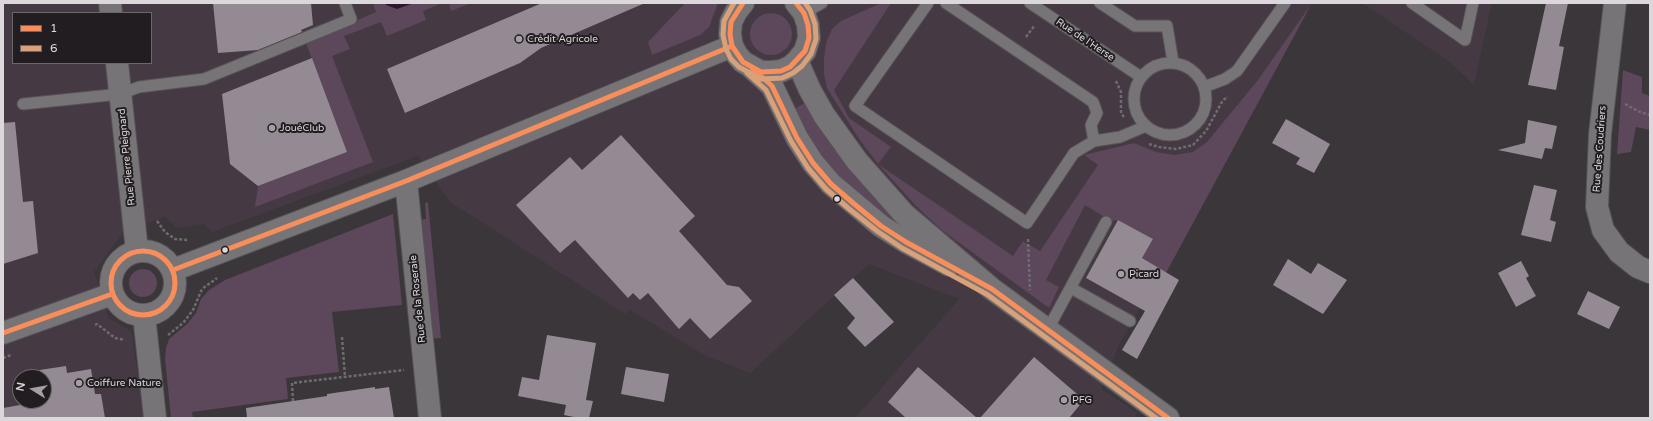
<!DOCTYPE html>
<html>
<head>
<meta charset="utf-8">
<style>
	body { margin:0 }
	#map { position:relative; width:1653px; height:421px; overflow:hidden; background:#3a363a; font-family:"Varela Round",sans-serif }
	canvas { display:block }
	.frame { position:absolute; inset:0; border:4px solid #dcd7db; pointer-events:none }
	.legend { position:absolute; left:12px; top:12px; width:140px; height:52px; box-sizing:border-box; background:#211d20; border:1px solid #6c676b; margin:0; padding:5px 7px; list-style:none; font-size:12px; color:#dcd7db }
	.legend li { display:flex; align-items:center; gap:8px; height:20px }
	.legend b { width:20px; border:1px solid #6c676b }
	.north { position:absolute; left:12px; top:369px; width:40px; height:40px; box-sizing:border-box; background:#211d20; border:1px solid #6c676b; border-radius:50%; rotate:281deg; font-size:11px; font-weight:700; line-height:16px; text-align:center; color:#dcd7db }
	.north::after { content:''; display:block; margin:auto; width:14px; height:18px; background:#a39fa3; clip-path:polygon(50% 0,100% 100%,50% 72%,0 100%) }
</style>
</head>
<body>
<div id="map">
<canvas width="1653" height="421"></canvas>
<div class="frame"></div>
<ul class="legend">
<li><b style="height:5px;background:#fa8e5a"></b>1</li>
<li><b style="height:5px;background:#d9a179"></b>6</li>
</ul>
<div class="north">N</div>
</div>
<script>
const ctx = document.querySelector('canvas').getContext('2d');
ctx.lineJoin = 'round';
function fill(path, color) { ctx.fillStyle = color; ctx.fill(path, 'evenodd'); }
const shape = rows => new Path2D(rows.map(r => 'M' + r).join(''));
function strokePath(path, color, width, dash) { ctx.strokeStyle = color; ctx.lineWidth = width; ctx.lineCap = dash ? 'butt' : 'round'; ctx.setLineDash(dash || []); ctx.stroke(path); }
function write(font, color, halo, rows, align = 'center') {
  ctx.font = font + ' "Varela Round",sans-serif'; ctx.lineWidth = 4; ctx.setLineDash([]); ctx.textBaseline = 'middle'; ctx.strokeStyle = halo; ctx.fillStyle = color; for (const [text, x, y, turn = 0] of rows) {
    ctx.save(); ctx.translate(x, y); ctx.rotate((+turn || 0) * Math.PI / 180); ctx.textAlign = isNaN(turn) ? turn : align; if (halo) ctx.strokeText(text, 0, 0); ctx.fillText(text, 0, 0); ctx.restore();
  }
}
fill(shape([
	[3,3,1311,3,1119,345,1101,389,1138,413,1133,418,855,418,959,299,869,264,750,373,706,356,630,310,625,314,450,202,418,156,212,232,204,224,177,228,165,217,123,233,94,272,109,318,131,331,145,418,3,418],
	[13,13,151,13,151,63,13,63],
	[20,377,44,377,44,401,20,401],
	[1362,3,1492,3,1474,85,1451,63]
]), '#453944');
fill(shape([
	[373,3,442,3,423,11,426,20,387,36,381,22,344,36,350,49,332,56,373,162,255,207,258,186,347,152,306,43,376,12],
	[449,3,471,3,451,11],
	[685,3,718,3,709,27,700,35,652,55,648,42],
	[881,3,891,3,834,90,849,118,891,147,878,164,1013,256,1023,241,1040,251,1098,165,1084,155,1134,143,1156,152,1174,155,1193,152,1207,142,1258,80,1312,3,1166,273,1142,258,1153,239,1118,220,1111,221,1085,205,1046,280,1059,287,1049,308,943,231,916,206,878,164,859,139,827,88,824,74,824,58,826,43,832,29,841,21],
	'750 34a21 21 0 1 1 42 0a21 21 0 1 1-42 0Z',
	[1623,70,1642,77,1642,93,1650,96,1650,130,1636,127,1631,152,1617,154],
	[807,102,907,233,829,170,812,146,794,109],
	[428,202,441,338,427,339,416,220,426,219,425,203],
	[393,214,402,305,332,312,339,372,286,378,288,399,192,412,193,418,171,418,165,359,166,348,169,339,187,324,196,313,201,299,209,290,225,280],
	'129 283a14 14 0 1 1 28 0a14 14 0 1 1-28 0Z'
]), '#5d475b');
fill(shape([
	[385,3,414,3,397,9,386,5]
]), '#31142f');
fill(shape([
	[213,3,311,3,313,25,301,30,302,32,258,50,218,53],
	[542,3,645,3,541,48,520,63,405,113,387,69],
	[1546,3,1568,3,1559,46,1564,47,1556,90,1528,85],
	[312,58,347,152,258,186,230,164,222,94],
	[1286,119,1330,144,1314,173,1296,164,1300,158,1272,143],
	[1528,120,1557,126,1552,149,1545,148,1542,159,1498,150,1525,143],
	[15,122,23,202,33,201,38,253,3,264,3,123],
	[621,135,695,216,679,231,727,285,739,287,752,301,710,339,690,318,679,329,648,293,640,300,633,293,628,298,575,240,560,253,516,205,570,157,582,170],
	[1534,185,1557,190,1550,220,1556,222,1551,242,1521,235],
	[1118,220,1153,239,1142,258,1179,280,1137,359,1122,350,1145,311,1086,278],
	[1288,259,1311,274,1318,263,1347,280,1323,314,1273,285],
	[1521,261,1529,276,1526,278,1536,296,1516,307,1498,273],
	[853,278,894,322,865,347,847,328,855,318,834,295],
	[1588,291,1620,307,1609,329,1577,314],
	[547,335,596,343,586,400,593,401,589,418,579,418,564,415,566,405,518,396,522,377,539,380],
	[1034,357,1084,400,1069,418,980,418],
	[66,366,67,373,91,369,95,394,101,394,105,418,3,418,3,408,37,402,37,401,44,401,44,377,33,377,33,371],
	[626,367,669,374,664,402,621,394],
	[918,367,977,418,906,418,888,402],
	[375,387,375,389,389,387,394,418,247,418,246,408,327,396,327,394]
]), '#948a93');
const service = shape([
	[928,3,855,106,1027,223,1074,153,1094,141,1120,137,1146,126],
	[946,3,1093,102,1097,113,1091,125,1094,141],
	[1030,3,1141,77],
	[1100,3,1135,26,1167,26,1173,62],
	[1412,3,1465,40,1473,3],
	[804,13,822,3],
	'1134 99a36 36 0 1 1 72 0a36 36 0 1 1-72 0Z',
	[1204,87,1225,79,1237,71,1285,3],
	[23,104,120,94,139,87,204,79,351,19,345,3],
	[1071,288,1130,321],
	[1048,329,1106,222]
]);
const minor = shape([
	[110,3,111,13],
	[1615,3,1600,134,1597,207,1603,230,1619,252,1638,267,1650,272],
	[117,63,137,251],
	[406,181,430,418],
	'111 283a32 32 0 1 1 64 0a32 32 0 1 1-64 0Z',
	[173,270,406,181,732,46],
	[144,315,155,418],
	[3,333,112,294]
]);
const tertiary = shape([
	[743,3,736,12,731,22,730,34,732,46,737,55,743,62,761,72,771,72,781,71,790,67,797,61,805,51,809,38,808,25,804,13,796,3],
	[797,61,810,90,824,115,857,161,904,214,992,289,1168,418],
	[752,68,772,86,797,138,813,163,831,184,881,226,906,242,949,265]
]);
strokePath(service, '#565356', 13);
strokePath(minor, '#565356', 24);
strokePath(tertiary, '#565356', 24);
strokePath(shape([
	[1026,37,1035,25],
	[1116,81,1121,92,1121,113,1124,117],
	[1625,104,1640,112,1650,115],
	[1149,144,1159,147,1176,149,1193,145,1206,131,1223,100,1228,97],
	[157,221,165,232,175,239,188,240],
	[1028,239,1030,290],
	[95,325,97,324,115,338,125,340],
	[168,335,183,323,193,310,202,289,217,278],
	[342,337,345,377],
	[3,358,11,355],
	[293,401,292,383,404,370]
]), '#6f6c6f', 2.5, [3, 2]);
strokePath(service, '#777477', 11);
strokePath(minor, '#777477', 22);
strokePath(tertiary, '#777477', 22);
strokePath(shape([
	[743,3,731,22,730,34,732,46,743,62,761,72,781,71,790,67,805,51,809,38,808,25,804,13,796,3],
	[752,68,772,86,797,138,813,163,831,184,853,203,881,226,906,242,992,289,1168,418],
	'111 283a32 32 0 1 1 64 0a32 32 0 1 1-64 0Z',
	[173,270,406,181,732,46],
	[3,333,112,294]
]), '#fa8e5a', 5);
strokePath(shape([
	[734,3,724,21,723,35,726,49,731,59,739,67,761,79,782,78,793,73,802,66,811,54,816,39,815,24,810,10,805,3],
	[747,73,766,90,791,141,808,168,826,189,848,208,877,231,902,248,988,295,1156,418]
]), '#d9a179', 5);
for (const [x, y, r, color] of [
	[519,39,4,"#a39fa3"],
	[272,128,4,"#a39fa3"],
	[837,199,3.5,"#dcd7db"],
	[225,250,3.5,"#dcd7db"],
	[1121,274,4,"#a39fa3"],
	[79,383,4,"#a39fa3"],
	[1064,400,4,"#a39fa3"]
]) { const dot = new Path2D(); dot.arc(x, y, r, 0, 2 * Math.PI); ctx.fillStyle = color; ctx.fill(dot); strokePath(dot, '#211d20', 1.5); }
write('10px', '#dcd7db', '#211d20', [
	["Crédit Agricole",527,39],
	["JouéClub",280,128],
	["Picard",1129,274],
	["Coiffure Nature",87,383],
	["PFG",1072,400]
], 'left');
write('10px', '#dcd7db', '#211d20', [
	["Rue de l'Herse",1085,40,34],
	["Rue des Coudriers",1600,149,-86],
	["Rue Pierre Pleignard",127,157,-96],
	["Rue de la Roseraie",418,299,-96]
]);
</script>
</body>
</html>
